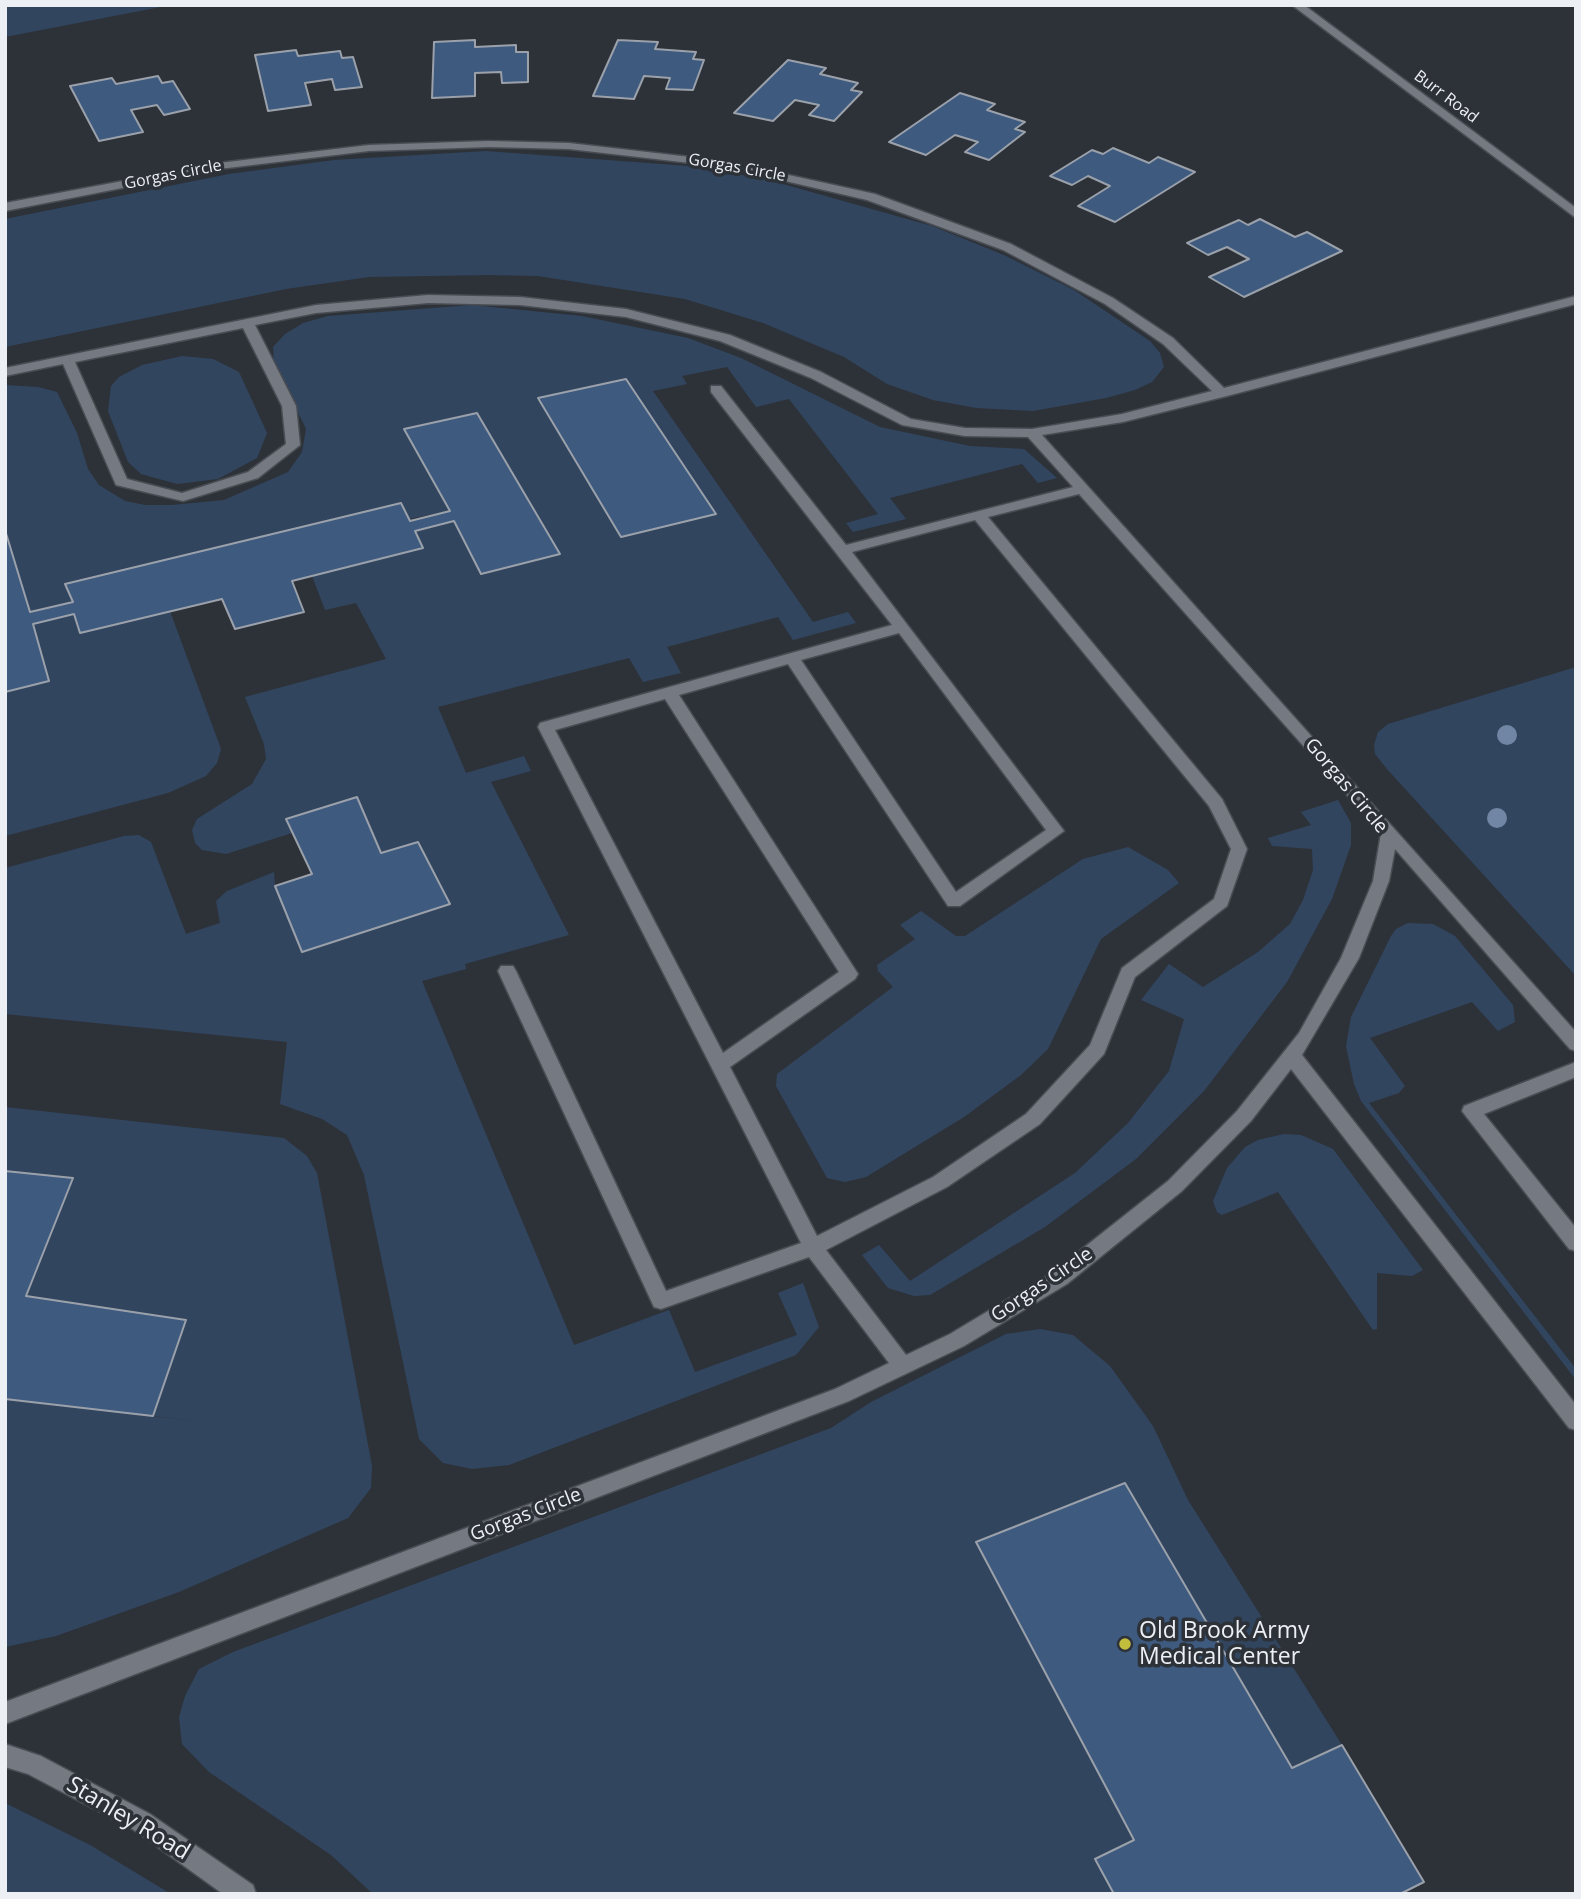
<!DOCTYPE html>
<html>
<head>
<meta charset="utf-8">
<style>
	body { margin:0 }
	#map { position:relative; width:1581px; height:1899px; overflow:hidden; background:#2d3239; font-family:"Open Sans",sans-serif }
	canvas { display:block }
	.frame { position:absolute; inset:0; border:7px solid #eceff3; pointer-events:none }
</style>
</head>
<body>
<div id="map">
<canvas width="1581" height="1899"></canvas>
<div class="frame"></div>
</div>
<script>
const ctx = document.querySelector('canvas').getContext('2d');
ctx.lineJoin = 'round';
function fill(path, color) { ctx.fillStyle = color; ctx.fill(path, 'evenodd'); }
const shape = rows => new Path2D(rows.map(r => 'M' + r).join(''));
function strokePath(path, color, width, dash) { ctx.strokeStyle = color; ctx.lineWidth = width; ctx.lineCap = dash ? 'butt' : 'round'; ctx.setLineDash(dash || []); ctx.stroke(path); }
function write(font, color, halo, rows, align = 'center') {
  ctx.font = font + ' "Open Sans",sans-serif'; ctx.lineWidth = 7; ctx.setLineDash([]); ctx.textBaseline = 'middle'; ctx.strokeStyle = halo; ctx.fillStyle = color; for (const [text, x, y, turn = 0] of rows) {
    ctx.save(); ctx.translate(x, y); ctx.rotate((+turn || 0) * Math.PI / 180); ctx.textAlign = isNaN(turn) ? turn : align; if (halo) ctx.strokeText(text, 0, 0); ctx.fillText(text, 0, 0); ctx.restore();
  }
}
fill(shape([
	[5,5,171,5,5,37],
	[486,151,688,166,765,179,932,226,1004,255,1074,290,1150,341,1160,353,1164,367,1152,382,1135,390,1106,398,1033,411,976,408,933,400,887,384,844,357,763,323,685,299,538,276,489,275,369,277,286,289,5,347,5,219,229,174,334,160],
	[472,305,582,316,688,338,741,358,880,427,970,446,1024,449,1057,478,1038,483,1022,464,890,498,906,519,853,532,846,523,878,514,789,399,756,407,727,367,682,376,687,384,653,391,813,622,848,612,856,623,793,640,778,617,667,647,681,673,643,682,629,658,438,707,466,773,524,756,531,771,491,782,569,935,465,964,466,969,422,981,574,1345,669,1310,695,1372,797,1335,778,1293,803,1283,819,1327,796,1355,509,1465,472,1469,443,1463,419,1439,364,1175,347,1135,322,1119,280,1104,287,1042,5,1014,5,868,124,836,139,835,151,842,186,934,220,923,216,901,227,891,274,872,275,886,303,952,449,904,418,842,381,853,357,797,287,818,292,833,226,854,202,850,195,843,192,830,197,819,252,784,266,759,264,744,245,697,386,659,356,603,325,610,312,576,422,548,415,531,454,521,481,574,520,564,405,430,450,511,66,585,73,602,30,612,5,530,5,385,38,387,57,392,77,433,88,469,99,485,125,501,145,505,172,505,224,500,288,472,302,452,306,429,274,363,273,347,285,334,303,323,328,316],
	[625,379,716,513,716,514,621,537,539,399],
	[182,356,213,359,239,372,267,433,257,458,218,479,177,484,141,474,128,462,108,411,111,386,119,377,142,365],
	[170,611,221,749,217,763,206,776,168,793,5,836,5,692,48,681,33,624,74,614],
	[1576,667,1576,976,1387,769,1375,754,1374,745,1378,732,1388,724],
	[1338,800,1351,823,1351,845,1332,899,1287,982,1204,1091,1136,1159,1045,1227,930,1295,914,1296,888,1288,862,1255,879,1245,910,1281,1075,1173,1128,1123,1169,1071,1184,1019,1141,1000,1169,964,1203,987,1258,952,1290,924,1303,900,1313,870,1312,849,1272,846,1268,838,1311,825,1301,812],
	[1128,847,1168,870,1179,883,1101,939,1048,1049,1021,1075,964,1117,866,1177,845,1182,827,1178,776,1086,777,1074,893,987,878,971,877,965,915,939,900,925,921,911,956,936,965,936,1083,859],
	[1408,923,1433,924,1455,936,1513,1005,1515,1022,1498,1031,1472,1002,1370,1038,1405,1086,1399,1093,1369,1103,1576,1369,1576,1380,1361,1101,1354,1084,1346,1046,1351,1017,1391,936,1396,929],
	[5,1107,276,1137,284,1138,307,1156,317,1173,372,1466,371,1488,348,1518,179,1592,56,1636,5,1647,5,1399,201,1422,153,1416,186,1320,26,1296,73,1179,5,1171],
	[1284,1134,1301,1135,1333,1149,1423,1270,1412,1276,1377,1273,1377,1329,1373,1330,1278,1192,1222,1215,1217,1212,1213,1201,1227,1168,1245,1147,1258,1140],
	[1040,1329,1073,1335,1110,1366,1153,1426,1188,1500,1342,1745,1292,1768,1124,1483,976,1543,1134,1840,1096,1859,1114,1894,373,1894,331,1855,209,1772,182,1744,179,1717,185,1696,199,1669,233,1652,831,1428,871,1402,1006,1334],
	[5,1803,90,1845,171,1894,5,1894]
]), '#32455f');
const building = shape([
	[475,40,475,47,516,45,516,52,528,52,528,82,502,83,501,72,475,73,475,96,432,98,434,42,475,40],
	[618,40,658,42,655,49,696,52,693,59,704,60,693,90,666,89,670,78,644,76,634,99,593,96,618,40],
	[296,50,298,56,340,51,342,58,353,57,362,87,335,90,332,79,305,83,311,105,268,111,255,55,296,50],
	[788,60,826,68,820,74,858,83,851,90,862,92,834,121,809,115,819,105,795,100,773,121,734,113,788,60],
	[158,76,162,83,173,81,190,109,164,115,157,105,131,110,143,132,99,141,70,86,112,78,116,84,158,76],
	[960,93,995,104,987,110,1025,122,1015,129,1025,132,989,160,965,152,978,142,955,135,926,155,889,142,960,93],
	[1113,148,1149,163,1158,157,1195,172,1115,222,1078,206,1110,186,1088,176,1072,185,1050,176,1092,150,1103,154,1113,148],
	[1260,219,1295,237,1307,232,1342,251,1244,297,1209,277,1249,259,1227,247,1208,255,1187,243,1239,220,1248,225,1260,219],
	[626,379,716,514,621,537,538,398,626,379],
	[477,413,560,554,481,574,454,521,415,531,423,548,292,581,304,612,235,629,222,599,80,633,74,614,33,624,49,681,5,692,5,530,30,612,73,602,65,584,401,503,410,521,450,511,404,429,477,413],
	[357,797,381,853,418,842,450,904,302,952,275,886,312,874,286,819,357,797],
	[5,1171,73,1178,26,1296,186,1320,153,1416,5,1399,5,1171],
	[1125,1483,1292,1768,1342,1745,1424,1882,1400,1894,1114,1894,1095,1859,1134,1840,976,1542,1125,1483]
]);
fill(building, '#3e5a7f');
strokePath(building, '#9ba1aa', 2);
const minor = shape([
	[1292,5,1304,5,1576,208,1576,218,1292,5],
	[489,141,569,143,725,161,875,194,1011,244,1113,298,1173,338,1224,388,1576,296,1576,304,1227,396,1123,422,1042,435,1576,1032,1576,1051,1570,1049,1395,849,1389,881,1359,958,1302,1055,1576,1405,1576,1430,1569,1428,1291,1069,1251,1121,1182,1191,1067,1284,964,1346,849,1401,5,1724,5,1702,835,1389,889,1363,809,1257,661,1309,654,1307,498,971,501,966,513,966,516,971,666,1291,801,1243,538,727,540,723,892,625,711,392,711,386,721,386,846,545,1073,487,1028,437,965,436,902,425,811,378,720,341,626,317,520,305,428,303,316,313,255,325,296,406,300,445,258,478,183,501,116,485,63,364,5,376,5,368,316,305,428,295,520,297,626,309,730,335,821,372,911,419,965,428,1032,429,1122,414,1212,391,1163,344,1105,304,1003,250,867,200,725,167,569,149,489,147,369,151,219,169,5,211,5,203,219,163,369,145,489,141],
	[243,328,282,406,286,444,248,472,182,493,127,479,75,362,243,328],
	[1079,494,1381,833,1373,881,1341,958,1299,1033,1237,1111,1168,1181,1053,1272,950,1334,906,1355,826,1250,947,1187,1040,1124,1104,1054,1135,977,1227,906,1247,849,1222,799,988,517,1079,494],
	[975,520,1209,806,1231,849,1214,899,1122,968,1090,1045,1026,1114,933,1177,817,1236,730,1067,855,979,858,974,679,695,788,664,948,906,960,906,1064,831,852,552,975,520],
	[899,633,1046,830,956,892,801,660,899,633],
	[665,699,839,972,723,1053,555,730,665,699],
	[1576,1062,1576,1077,1484,1114,1576,1228,1576,1251,1569,1249,1462,1111,1464,1106,1576,1062],
	[5,1744,41,1756,150,1814,253,1885,256,1894,223,1894,134,1830,28,1774,5,1767,5,1744]
]);
strokePath(minor, '#494d53', 3);
fill(minor, '#757a82');
ctx.fillStyle = '#7086a4';
for (const [x, y] of [
	[1507,735],
	[1497,818]
]) { ctx.beginPath(); ctx.arc(x, y, 10, 0, 2 * Math.PI); ctx.fill(); }
for (const [x, y, r, color] of [
	[1125,1644,7,"#c3bd3e"]
]) { const dot = new Path2D(); dot.arc(x, y, r, 0, 2 * Math.PI); ctx.fillStyle = color; ctx.fill(dot); strokePath(dot, '#2d3239', 2.5); }
write('16px', '#eceff3', '#2d3239', [
	["Burr Road",1446,97,37],
	["Gorgas Circle",737,168,10],
	["Gorgas Circle",173,175,-11]
]);
write('19px', '#eceff3', '#2d3239', [
	["Gorgas Circle",1346,786,50],
	["Gorgas Circle",1042,1285,-34],
	["Gorgas Circle",526,1515,-21]
]);
write('23px', '#eceff3', '#2d3239', [
	["Old Brook Army",1139,1631],
	["Medical Center",1139,1657]
], 'left');
write('23px', '#eceff3', '#2d3239', [
	["Stanley Road",128,1819,31]
]);
</script>
</body>
</html>
